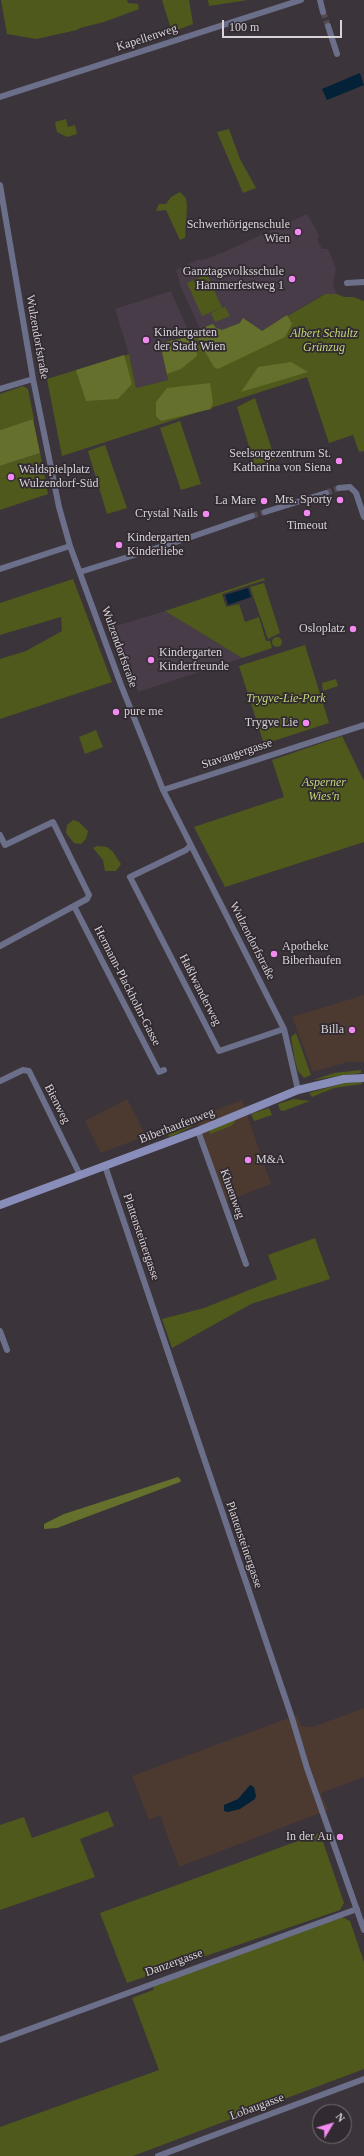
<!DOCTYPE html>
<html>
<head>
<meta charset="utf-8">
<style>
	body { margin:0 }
	#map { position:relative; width:364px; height:2156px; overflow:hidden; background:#3c343b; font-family:"Times New Roman",serif }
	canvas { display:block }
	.north { position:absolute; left:312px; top:2104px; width:40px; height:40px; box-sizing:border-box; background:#312a31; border:1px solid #736e73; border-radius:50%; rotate:52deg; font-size:11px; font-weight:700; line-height:16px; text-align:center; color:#d7d3d7 }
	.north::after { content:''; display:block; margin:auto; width:14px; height:18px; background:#f38af1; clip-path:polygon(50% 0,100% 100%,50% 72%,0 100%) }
	.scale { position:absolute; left:222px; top:20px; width:120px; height:18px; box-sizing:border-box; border:2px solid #d7d3d7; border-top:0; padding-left:5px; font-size:12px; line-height:14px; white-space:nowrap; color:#d7d3d7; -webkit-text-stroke:3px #312a31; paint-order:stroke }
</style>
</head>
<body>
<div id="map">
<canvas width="364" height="2156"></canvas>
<div class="north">N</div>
<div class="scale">100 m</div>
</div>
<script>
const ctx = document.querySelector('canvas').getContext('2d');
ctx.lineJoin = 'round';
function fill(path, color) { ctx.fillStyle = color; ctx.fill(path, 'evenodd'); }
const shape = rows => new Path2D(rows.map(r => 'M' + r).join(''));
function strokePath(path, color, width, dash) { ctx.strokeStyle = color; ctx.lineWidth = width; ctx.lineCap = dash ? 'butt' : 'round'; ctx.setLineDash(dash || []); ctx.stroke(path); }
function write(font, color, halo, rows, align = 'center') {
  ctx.font = font + ' "Times New Roman",serif'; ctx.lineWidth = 3.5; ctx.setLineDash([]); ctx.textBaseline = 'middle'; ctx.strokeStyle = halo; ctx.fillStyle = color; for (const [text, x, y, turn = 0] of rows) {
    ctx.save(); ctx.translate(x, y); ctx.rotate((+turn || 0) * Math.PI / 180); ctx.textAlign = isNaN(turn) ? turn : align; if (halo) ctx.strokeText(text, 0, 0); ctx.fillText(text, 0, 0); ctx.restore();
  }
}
fill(shape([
	[364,995,364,1062,348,1062,313,1072,292,1017],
	[127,1099,146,1136,101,1153,85,1121],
	[242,1100,271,1184,226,1201,196,1118],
	[364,1708,364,1777,321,1793,328,1810,179,1867,160,1815,149,1820,132,1776,286,1719,297,1715,301,1726,313,1727]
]), '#4c3a31');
fill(shape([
	[307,214,319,235,317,239,322,249,328,249,336,268,333,286,337,294,324,294,261,331,243,318,240,323,222,330,216,328,213,324,200,329,181,287,176,270,199,259,200,261,224,252],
	[171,291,188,330,186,333,160,343,168,380,136,388,129,354,115,309],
	[165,611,242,658,138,692,113,627]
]), '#483c48');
fill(shape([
	[1,0,127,0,128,3,138,4,139,9,104,22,80,28,77,30,36,39,7,34],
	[162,0,189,0,193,24,172,32],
	[208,0,248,0,209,6],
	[66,119,68,127,75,125,77,134,67,137,57,132,55,122],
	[229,129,240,159,256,188,243,193,217,132],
	[180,192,186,198,187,206,185,238,180,240,166,210,156,211,159,204,166,204,171,197],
	[207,274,222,308,225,307,230,316,215,322,211,313,221,308,202,316,187,283],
	[325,294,337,294,344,297,353,297,364,301,364,451,359,452,353,435,329,443,307,377,62,456,47,379,129,354,136,388,168,380,160,343,184,338,197,330,213,324,216,328,222,330,240,323,243,318,262,331],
	[23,386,28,389,34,419,0,430,0,394],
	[255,398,275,459,255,466,237,407],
	[180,421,201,484,181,490,160,428],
	[105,445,127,508,107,514,88,451],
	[40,453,48,494,0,510,0,466],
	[264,578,265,580,222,594,226,607,239,604,245,622,259,617,266,641,270,641,272,648,242,658,165,611],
	[73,579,112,682,0,719,0,659,26,651,62,631,61,617,0,635,0,603],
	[264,583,280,633,268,639,250,587],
	'272 642a5 5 0 1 1 10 0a5 5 0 1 1-10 0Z',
	[305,645,329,723,264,744,239,666],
	[336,679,338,686,323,691,322,683],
	[96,730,103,747,85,754,79,737],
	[342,736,364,781,364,842,225,887,194,827,284,797,272,760],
	[73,820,79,822,88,831,86,839,81,844,74,843,66,833,67,825],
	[97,846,107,847,113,852,121,864,116,871,105,871,103,860,93,848],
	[296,1033,311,1075,304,1078,298,1071,295,1061,291,1037],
	[361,1070,361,1073,313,1080,334,1073],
	[362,1082,362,1084,334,1088,312,1097,309,1093,344,1083],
	[294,1099,310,1101,283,1111,280,1110,278,1104],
	[269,1108,272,1115,254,1121,251,1114],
	[235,1118,235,1122,231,1126,210,1134,210,1130],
	[192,1125,193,1126,170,1137,167,1134],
	[315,1238,330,1279,251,1304,172,1348,162,1319,204,1308,277,1279,268,1255],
	[108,1811,114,1826,80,1839,95,1877,0,1910,0,1825,24,1817,32,1838],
	[320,1833,344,1903,340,1910,127,1983,100,1913],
	[342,1917,350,1921,364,1962,364,2069,133,2156,0,2156,0,2127,159,2070,132,1998,153,1990,154,1986]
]), '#4f591b');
fill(shape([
	[287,315,292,324,285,337,218,369,214,367,199,342,198,333,200,329,213,324,216,328,222,330,240,323,243,318,262,331],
	[184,338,195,341,197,356,181,369,167,374,160,343],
	[124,355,132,384,118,399,86,401,76,370],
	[291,362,308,372,241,392,258,367],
	[210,383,213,402,211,409,161,421,156,416,156,402,167,388],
	[33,419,40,453,0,466,0,430],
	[178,1477,181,1480,180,1482,172,1485,57,1528,44,1529,44,1524,64,1514]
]), '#64702c');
fill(shape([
	[360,73,364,85,327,100,322,89],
	[248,588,251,597,228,605,225,595],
	[250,1785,254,1787,256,1796,255,1799,240,1809,228,1812,224,1811,224,1805,238,1799]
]), '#032137');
strokePath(shape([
	[323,12,328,26],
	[326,493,339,488],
	[252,516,265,512],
	[179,541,191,537]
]), '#534c52', 6, [6, 3]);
strokePath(shape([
	[320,0,323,12],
	[328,26,337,54],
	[0,97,301,0],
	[0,185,33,379,59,507,70,546,121,685,163,790,284,1029,298,1090],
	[347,283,364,282],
	[0,389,33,379],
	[339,488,350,487,356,493,364,517],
	[265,512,326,493],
	[191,537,252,516],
	[0,569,70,546],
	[80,572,179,541],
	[163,790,364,725],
	[0,835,5,845,53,822,89,895,87,899,74,906,0,946],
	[190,846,186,850,130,877,219,1051,284,1029],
	[74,906,159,1072,164,1070],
	[0,1081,23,1070,29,1071,80,1175],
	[198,1131,246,1264],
	[105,1166,292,1718,307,1768,364,1930],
	[0,1331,7,1350],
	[0,2040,357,1909],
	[158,2156,364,2079]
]), '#6b6f8a', 6);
strokePath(shape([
	[0,1205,198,1131,298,1090,344,1079,364,1078]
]), '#888eb9', 8);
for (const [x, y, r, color] of [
	[298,232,4,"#f38af1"],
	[292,279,4,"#f38af1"],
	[146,340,4,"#f38af1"],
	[339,461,4,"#f38af1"],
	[11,477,4,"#f38af1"],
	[340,500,4,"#f38af1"],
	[264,501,4,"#f38af1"],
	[307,513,4,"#f38af1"],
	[206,514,4,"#f38af1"],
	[119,545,4,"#f38af1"],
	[353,629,4,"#f38af1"],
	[151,660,4,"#f38af1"],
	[116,712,4,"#f38af1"],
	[306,723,4,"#f38af1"],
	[274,954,4,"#f38af1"],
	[352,1030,4,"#f38af1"],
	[248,1160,4,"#f38af1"],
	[340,1837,4,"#f38af1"]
]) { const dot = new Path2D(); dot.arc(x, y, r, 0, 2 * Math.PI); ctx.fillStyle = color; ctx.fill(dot); strokePath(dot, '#312a31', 1.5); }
write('12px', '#d7d3d7', '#312a31', [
	["Kapellenweg",147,38,-18],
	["Wulzendorfstraße",37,337,80],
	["Wulzendorfstraße",119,647,70],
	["Stavangergasse",237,754,-18],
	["Wulzendorfstraße",252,941,63],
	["Hermann-Plackholm-Gasse",127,986,63],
	["Haßlwanderweg",200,990,63],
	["Bienweg",57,1104,63],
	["Biberhaufenweg",177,1126,-21],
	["Khuenweg",232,1194,70],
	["Plattensteinergasse",141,1237,71],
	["Plattensteinergasse",244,1545,71],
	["Danzergasse",174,1963,-20],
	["Lobaugasse",257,2107,-20]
]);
write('12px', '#d7d3d7', '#312a31', [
	["Schwerhörigenschule",290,225],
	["Wien",290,239],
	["Ganztagsvolksschule",284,272],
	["Hammerfestweg 1",284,286],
	["Kindergarten",154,333,"left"],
	["der Stadt Wien",154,347,"left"],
	["Seelsorgezentrum St.",331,454],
	["Katharina von Siena",331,468],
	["Waldspielplatz",19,470,"left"],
	["Wulzendorf-Süd",19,484,"left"],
	["Mrs. Sporty",332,500],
	["La Mare",256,501],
	["Crystal Nails",198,514],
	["Timeout",307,526,"center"],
	["Kindergarten",127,538,"left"],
	["Kinderliebe",127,552,"left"],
	["Osloplatz",345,629],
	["Kindergarten",159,653,"left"],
	["Kinderfreunde",159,667,"left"],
	["pure me",124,712,"left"],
	["Trygve Lie",298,723],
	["Apotheke",282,947,"left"],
	["Biberhaufen",282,961,"left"],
	["Billa",344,1030],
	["M&A",256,1160,"left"],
	["In der Au",332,1837]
], 'right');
write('italic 12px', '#c4d776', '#312a31', [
	["Albert Schultz",324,334],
	["Grünzug",324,348],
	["Trygve-Lie-Park",286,699],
	["Asperner",324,783],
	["Wies'n",324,797]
]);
</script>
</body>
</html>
